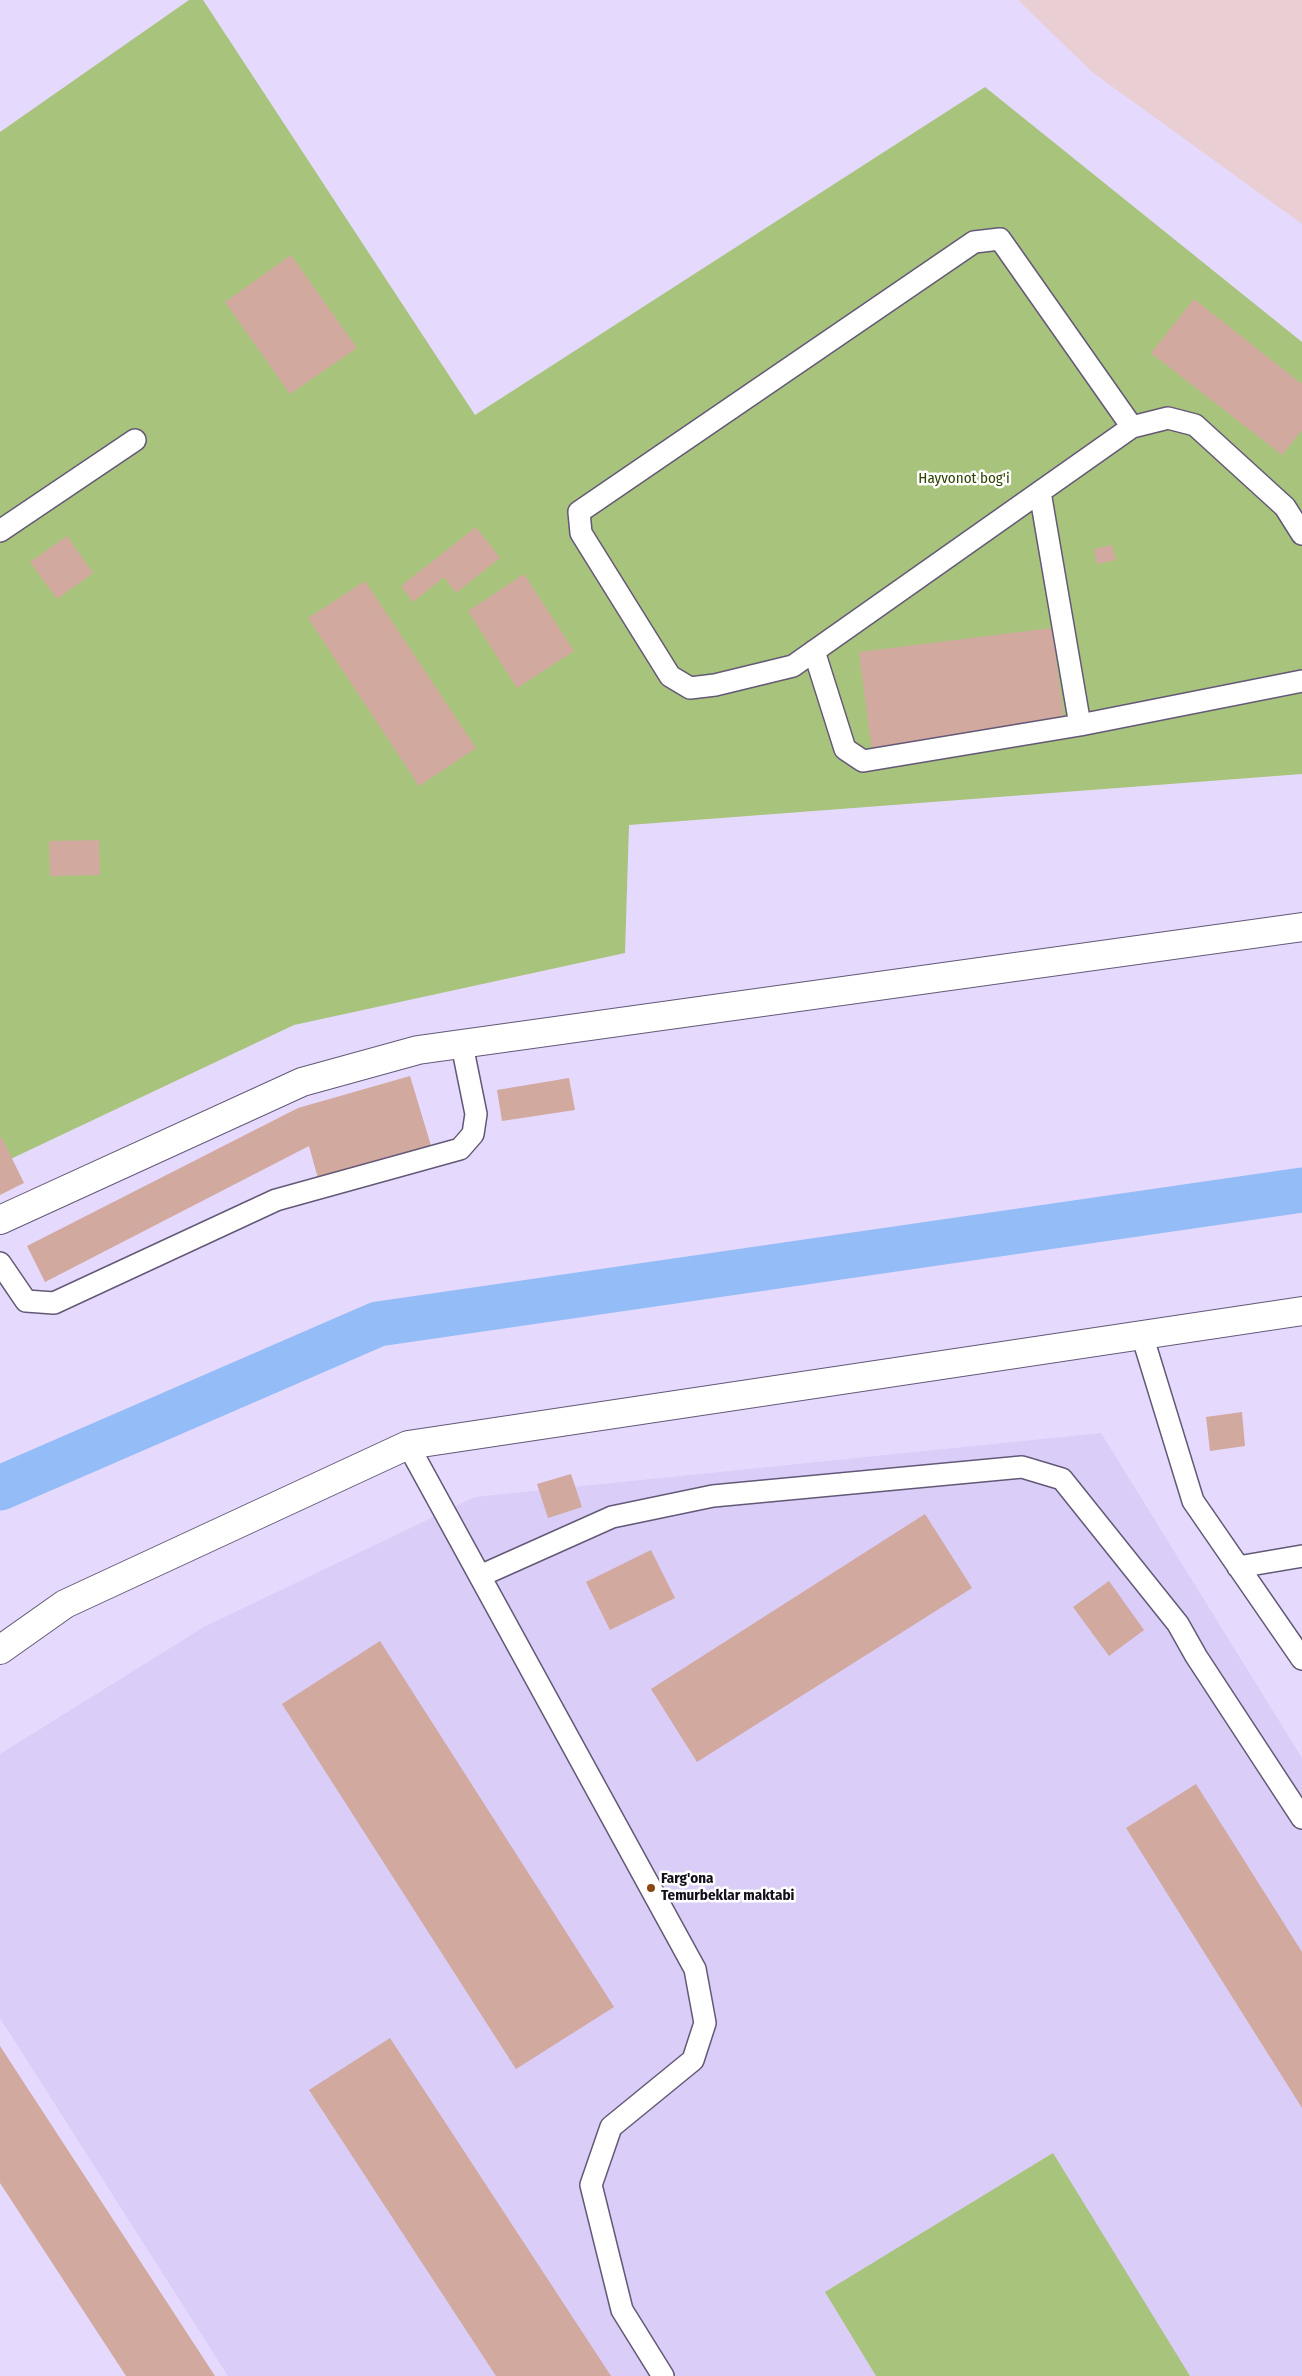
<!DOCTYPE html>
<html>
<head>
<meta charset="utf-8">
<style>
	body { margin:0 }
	canvas { display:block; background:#e5d9fd }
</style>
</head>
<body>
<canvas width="1302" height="2376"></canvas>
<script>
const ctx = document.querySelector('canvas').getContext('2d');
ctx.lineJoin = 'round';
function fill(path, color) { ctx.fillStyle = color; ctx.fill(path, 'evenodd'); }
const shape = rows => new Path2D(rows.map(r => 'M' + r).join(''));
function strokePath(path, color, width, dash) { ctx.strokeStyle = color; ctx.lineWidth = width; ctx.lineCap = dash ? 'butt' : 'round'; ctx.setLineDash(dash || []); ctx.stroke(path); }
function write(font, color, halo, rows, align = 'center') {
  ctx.font = font + ' "Fira Sans Condensed",sans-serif'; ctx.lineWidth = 5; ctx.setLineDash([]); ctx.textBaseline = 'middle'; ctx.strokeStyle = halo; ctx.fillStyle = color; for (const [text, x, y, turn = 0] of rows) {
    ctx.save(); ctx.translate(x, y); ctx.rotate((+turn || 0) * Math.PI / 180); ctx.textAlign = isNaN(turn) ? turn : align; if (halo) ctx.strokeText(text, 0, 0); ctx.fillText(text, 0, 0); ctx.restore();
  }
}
fill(shape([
	[1101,1433,1302,1758,1302,2376,228,2376,0,2018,0,1754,204,1627,475,1497]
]), '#dacdf7');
fill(shape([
	[1018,0,1302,0,1302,224,1092,72]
]), '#e9cfd3');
fill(shape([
	[189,0,203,0,475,415,985,87,1302,342,1302,774,629,825,625,953,294,1025,0,1164,0,132],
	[1053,2153,1190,2376,876,2376,825,2292]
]), '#a8c37b');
strokePath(shape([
	[0,1488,378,1324,1302,1190]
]), '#94bdf7', 45);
fill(shape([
	[291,255,357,348,290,394,225,302],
	[1194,299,1302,384,1302,430,1282,455,1151,353],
	[476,527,500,558,456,593,444,577,413,602,401,586],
	[67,536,93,573,57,599,30,562],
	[1112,545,1116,560,1097,564,1094,549],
	[524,574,574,651,517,688,468,611],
	[365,581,476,748,419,786,308,618],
	[1052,628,1065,727,872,752,859,652],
	[99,840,100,875,50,876,49,841],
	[410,1076,432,1149,319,1182,309,1146,45,1282,27,1246,298,1108],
	[569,1078,575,1110,502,1121,497,1090],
	[0,1138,2,1138,24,1183,0,1195],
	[1242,1412,1245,1446,1210,1451,1206,1417],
	[571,1474,582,1507,548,1518,537,1484],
	[925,1514,972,1588,697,1762,651,1689],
	[651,1550,675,1598,610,1630,586,1582],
	[1109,1581,1144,1630,1109,1656,1073,1607],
	[380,1641,614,2007,516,2069,282,1704],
	[1196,1784,1302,1952,1302,2108,1126,1828],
	[390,2038,611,2376,496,2376,309,2090],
	[0,2046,215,2376,126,2376,0,2183]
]), '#d1a99e');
const service = shape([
	[1132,427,1000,239,974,242,579,512,581,533,670,676,690,688,715,685,793,666,1132,427,1168,418,1195,425,1285,507,1302,534],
	[1040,492,1080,725],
	[0,531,135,440],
	[814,651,845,749,863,761,1080,725,1302,681],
	[0,1263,26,1301,54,1303,276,1200,460,1149,473,1134,476,1114,462,1045],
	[1142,1335,1193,1501,1302,1659],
	[408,1445,695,1969,705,2023,693,2060,611,2127,591,2185,622,2310,663,2376],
	[1238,1567,1302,1556],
	[480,1576,612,1517,713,1496,1022,1467,1062,1479,1178,1624,1196,1656,1302,1818]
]);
const minor = shape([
	[0,1220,302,1082,418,1050,1302,927],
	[0,1650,65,1604,408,1445,1302,1311]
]);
strokePath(service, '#635977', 24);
strokePath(minor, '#635977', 30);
strokePath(service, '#fff', 21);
strokePath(minor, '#fff', 28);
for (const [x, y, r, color] of [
	[651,1888,5,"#894713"]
]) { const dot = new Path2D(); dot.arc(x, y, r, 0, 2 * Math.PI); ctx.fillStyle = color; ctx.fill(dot); strokePath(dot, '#fff', 2); }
write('15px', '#2f4200', '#fff', [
	["Hayvonot bog'i",964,479]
]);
write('bold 15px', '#130f1b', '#fff', [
	["Farg'ona",661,1879],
	["Temurbeklar maktabi",661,1896]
], 'left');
</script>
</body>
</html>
